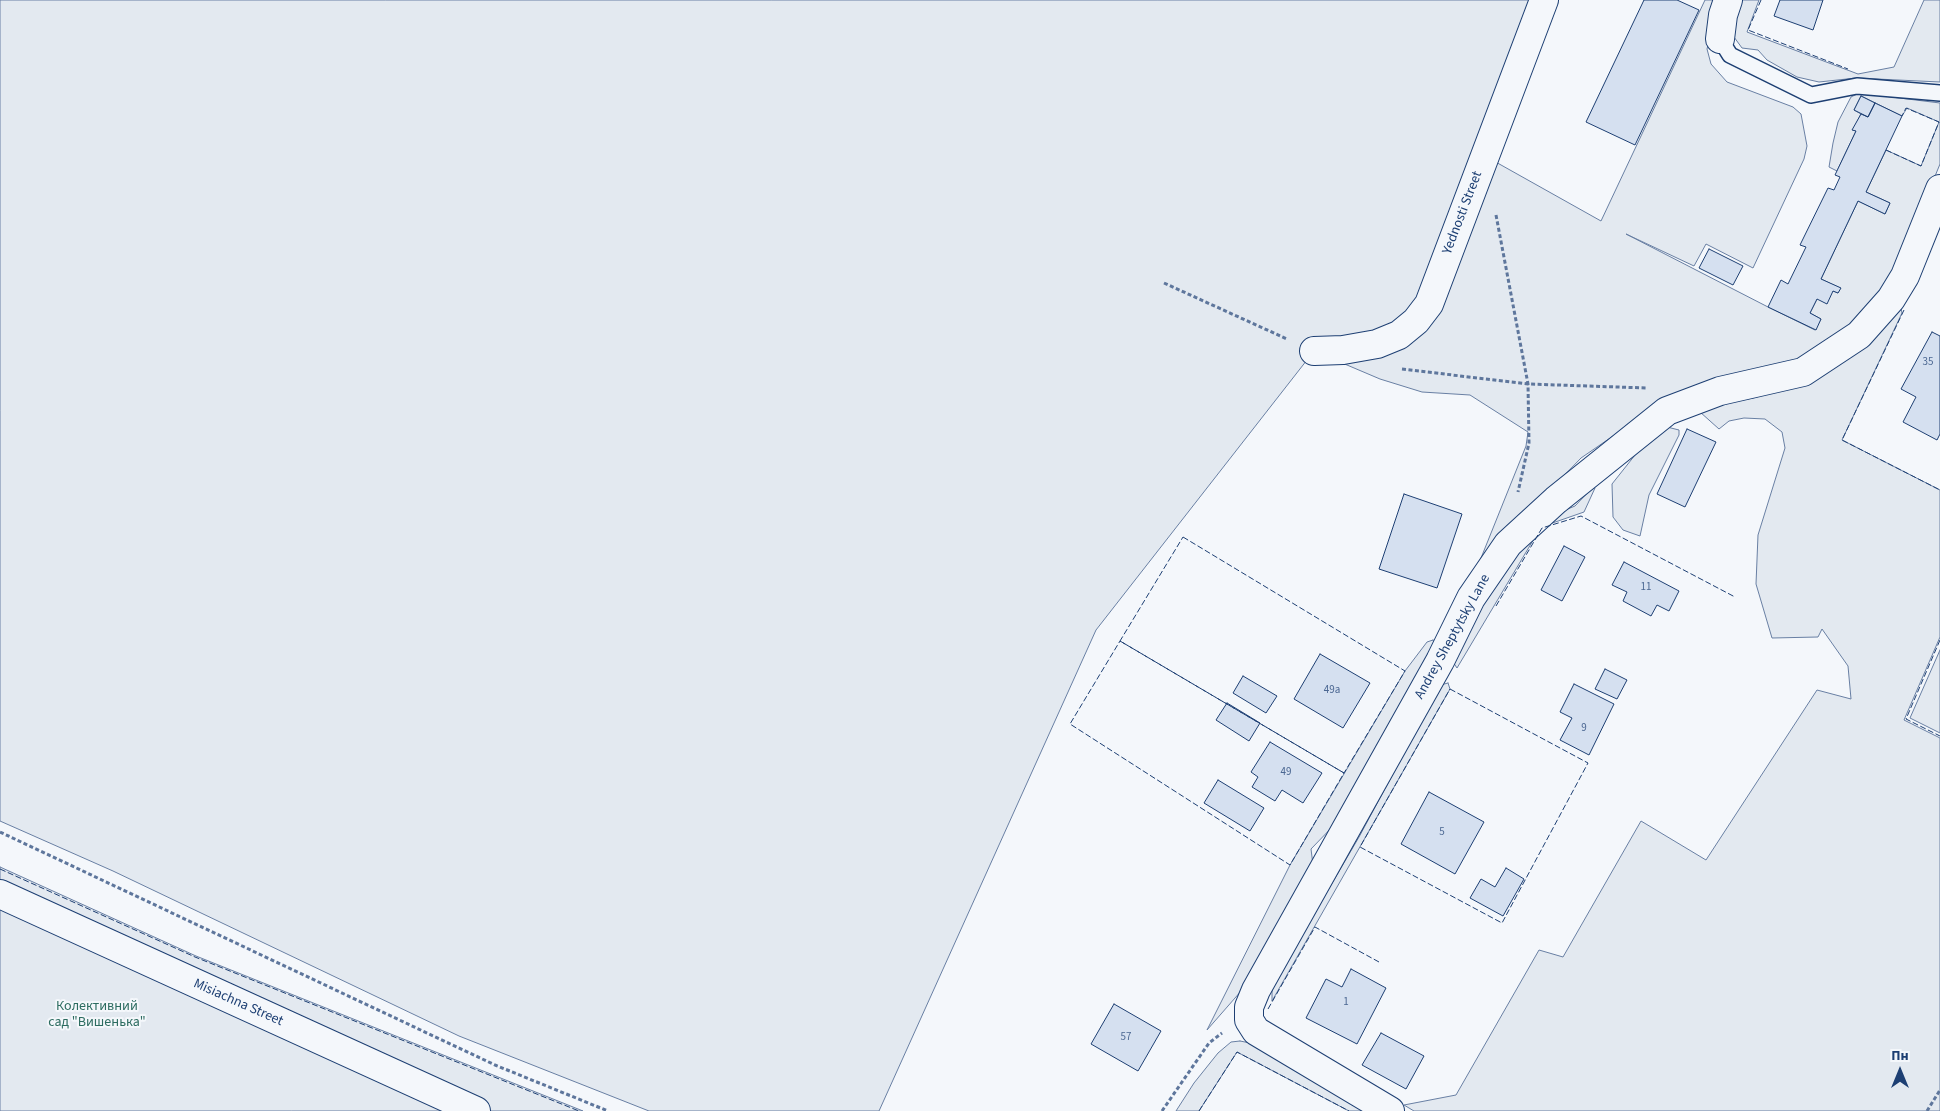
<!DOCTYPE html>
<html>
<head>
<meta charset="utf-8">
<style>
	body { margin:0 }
	#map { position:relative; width:1940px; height:1111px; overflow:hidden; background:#f4f7fb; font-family:"Source Sans 3",sans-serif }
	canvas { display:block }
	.north { position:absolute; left:1875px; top:1046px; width:50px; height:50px; -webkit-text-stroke:4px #f4f7fb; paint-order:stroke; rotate:0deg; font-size:14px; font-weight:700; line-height:20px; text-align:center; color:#1d3f73 }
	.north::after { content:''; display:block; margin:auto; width:18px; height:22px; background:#1d3f73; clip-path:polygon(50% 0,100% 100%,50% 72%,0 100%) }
</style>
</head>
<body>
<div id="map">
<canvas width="1940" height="1111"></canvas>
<div class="north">Пн</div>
</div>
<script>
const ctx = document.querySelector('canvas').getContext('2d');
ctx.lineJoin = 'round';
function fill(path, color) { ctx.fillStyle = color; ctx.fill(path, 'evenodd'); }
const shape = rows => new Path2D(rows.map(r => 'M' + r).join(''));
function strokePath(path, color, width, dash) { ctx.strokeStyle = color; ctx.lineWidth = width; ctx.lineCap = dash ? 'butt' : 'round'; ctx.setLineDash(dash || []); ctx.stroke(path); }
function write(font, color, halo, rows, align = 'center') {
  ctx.font = font + ' "Source Sans 3",sans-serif'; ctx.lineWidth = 4; ctx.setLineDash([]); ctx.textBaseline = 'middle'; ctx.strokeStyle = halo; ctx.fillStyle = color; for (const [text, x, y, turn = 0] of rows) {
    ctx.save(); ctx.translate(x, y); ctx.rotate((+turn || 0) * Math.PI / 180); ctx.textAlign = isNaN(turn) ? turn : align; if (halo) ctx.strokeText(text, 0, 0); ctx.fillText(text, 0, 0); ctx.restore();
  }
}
const green = shape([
	[0,0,1544,0,1485,156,1601,221,1705,0,1720,0,1707,49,1711,64,1727,82,1793,107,1801,114,1807,146,1804,159,1753,268,1706,244,1694,266,1626,234,1768,307,1815,330,1821,319,1810,313,1817,299,1833,291,1838,293,1840,288,1821,279,1858,201,1885,214,1890,203,1866,192,1886,150,1921,166,1939,122,1907,108,1902,116,1861,96,1854,110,1861,114,1853,130,1856,131,1837,171,1829,167,1833,143,1838,122,1851,97,1859,93,1940,103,1940,164,1894,276,1866,316,1822,350,1776,372,1667,399,1581,458,1479,563,1526,446,1528,432,1470,395,1422,392,1380,379,1314,351,1096,630,879,1111,649,1111,459,1036,113,871,0,821,0,0],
	[1735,0,1759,0,1747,32,1858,74,1894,67,1924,0,1940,0,1940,82,1856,78,1819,82,1797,77,1767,60,1758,50,1742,48,1734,37,1735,0],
	[1900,304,1902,313,1842,440,1940,490,1940,637,1904,720,1940,738,1940,1111,1414,1111,1404,1105,1456,1095,1539,950,1563,957,1641,821,1706,860,1817,690,1851,699,1848,666,1822,629,1818,637,1772,638,1756,584,1758,535,1785,448,1782,432,1765,419,1744,418,1729,421,1719,429,1700,412,1715,405,1753,398,1796,386,1900,304],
	[1667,427,1679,430,1679,435,1649,495,1640,536,1623,530,1613,517,1612,484,1643,445,1667,427],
	[1593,487,1595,488,1584,512,1541,527,1457,668,1453,662,1462,628,1541,520,1575,506,1593,487],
	[1433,640,1434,643,1338,821,1311,849,1313,865,1242,990,1207,1030,1290,865,1405,671,1427,642,1433,640],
	[1940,650,1940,733,1910,718,1940,650],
	[1448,683,1450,689,1272,1001,1272,986,1359,837,1402,757,1420,712,1437,686,1448,683],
	[0,867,196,956,583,1111,0,1111,0,867],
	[1240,1041,1250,1043,1372,1111,1349,1111,1237,1052,1199,1111,1176,1111,1194,1083,1218,1053,1231,1042,1240,1041]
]);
fill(green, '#e3e9f0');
strokePath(green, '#687fa3', 1);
const building = shape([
	[1644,0,1677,0,1699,10,1635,145,1586,122,1644,0],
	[1780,0,1823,0,1813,30,1774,16,1780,0],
	[1861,96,1875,103,1868,117,1854,110,1861,96],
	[1875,103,1902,116,1866,192,1890,203,1885,214,1858,201,1821,279,1841,288,1838,293,1833,291,1827,304,1817,299,1810,313,1821,319,1816,330,1768,307,1781,280,1788,284,1806,247,1800,245,1828,188,1834,190,1840,177,1835,175,1856,131,1852,130,1861,114,1868,117,1875,103],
	[1709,249,1743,266,1733,285,1699,268,1709,249],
	[1932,332,1940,336,1940,434,1937,440,1903,422,1916,397,1901,389,1932,332],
	[1687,429,1716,442,1685,507,1657,494,1687,429],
	[1404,494,1462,514,1437,588,1379,569,1404,494],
	[1564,546,1585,557,1562,601,1541,590,1564,546],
	[1624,562,1679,591,1669,611,1657,605,1651,616,1623,601,1627,592,1612,585,1624,562],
	[1320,654,1370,683,1343,728,1294,699,1320,654],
	[1605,669,1627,680,1617,699,1595,689,1605,669],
	[1243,676,1277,696,1266,713,1233,693,1243,676],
	[1574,684,1614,704,1589,755,1560,740,1572,718,1560,712,1574,684],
	[1227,703,1260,723,1249,741,1216,720,1227,703],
	[1270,742,1322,773,1303,803,1282,790,1275,801,1252,787,1258,777,1251,772,1270,742],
	[1218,780,1264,808,1250,831,1204,803,1218,780],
	[1429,792,1484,822,1455,874,1401,844,1429,792],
	[1506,868,1524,879,1503,916,1470,898,1481,879,1495,887,1506,868],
	[1351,969,1386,988,1357,1044,1306,1018,1326,979,1342,987,1351,969],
	[1114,1004,1161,1031,1138,1071,1091,1044,1114,1004],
	[1381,1033,1424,1056,1406,1089,1362,1065,1381,1033]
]);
fill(building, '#d5e0f0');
strokePath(building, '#1d3f73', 1);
const lane = shape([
	[1720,39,1730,55,1811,95,1857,86,1940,93]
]);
const street = shape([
	[1720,39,1723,15,1728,0],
	[1314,351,1343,350,1377,344,1399,335,1416,321,1429,304,1544,0],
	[0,894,476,1111],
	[1390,1111,1256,1031,1249,1020,1249,1007,1256,990,1440,661,1471,598,1508,544,1556,500,1667,411,1720,391,1803,372,1859,335,1891,299,1905,276,1940,189]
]);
strokePath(lane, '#1d3f73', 18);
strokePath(street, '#1d3f73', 30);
strokePath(shape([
	[1496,215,1528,384,1529,443,1518,492],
	[1164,283,1287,339],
	[1402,369,1528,384,1647,388],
	[0,832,495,1065,608,1111],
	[1162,1111,1209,1043,1222,1033],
	[1927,1111,1940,1090]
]), '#5e769c', 3, [4, 2.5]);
strokePath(lane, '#f4f7fb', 15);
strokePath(street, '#f4f7fb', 28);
strokePath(shape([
	[1761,0,1748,30,1848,69],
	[1886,150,1921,166,1939,122,1906,108,1902,116],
	[1904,310,1842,440,1940,490],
	[1183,537,1405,671,1344,773,1120,641,1183,537],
	[1496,606,1542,528,1581,516,1735,597],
	[1940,640,1906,719,1940,736],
	[1120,641,1344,773,1290,865,1070,724,1120,641],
	[1450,689,1588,763,1502,923,1360,847,1450,689],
	[0,869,195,957,579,1111],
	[1268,1009,1315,927,1379,962],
	[1199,1111,1237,1052,1349,1111]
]), '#1d3f73', 1, [6, 2.5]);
write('11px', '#4b6792', null, [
	["35",1928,363],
	["11",1646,588],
	["49а",1332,691],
	["9",1584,729],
	["49",1286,773],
	["5",1442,833],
	["1",1346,1003],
	["57",1126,1038]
]);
write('14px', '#1d3f73', '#f4f7fb', [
	["Yednosti Street",1463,213,-69],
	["Andrey Sheptytsky Lane",1453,637,-61],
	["Misiachna Street",238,1003,24]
]);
write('14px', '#2c6c60', '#f4f7fb', [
	["Колективний",97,1007],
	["сад \"Вишенька\"",97,1023]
]);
</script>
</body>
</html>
